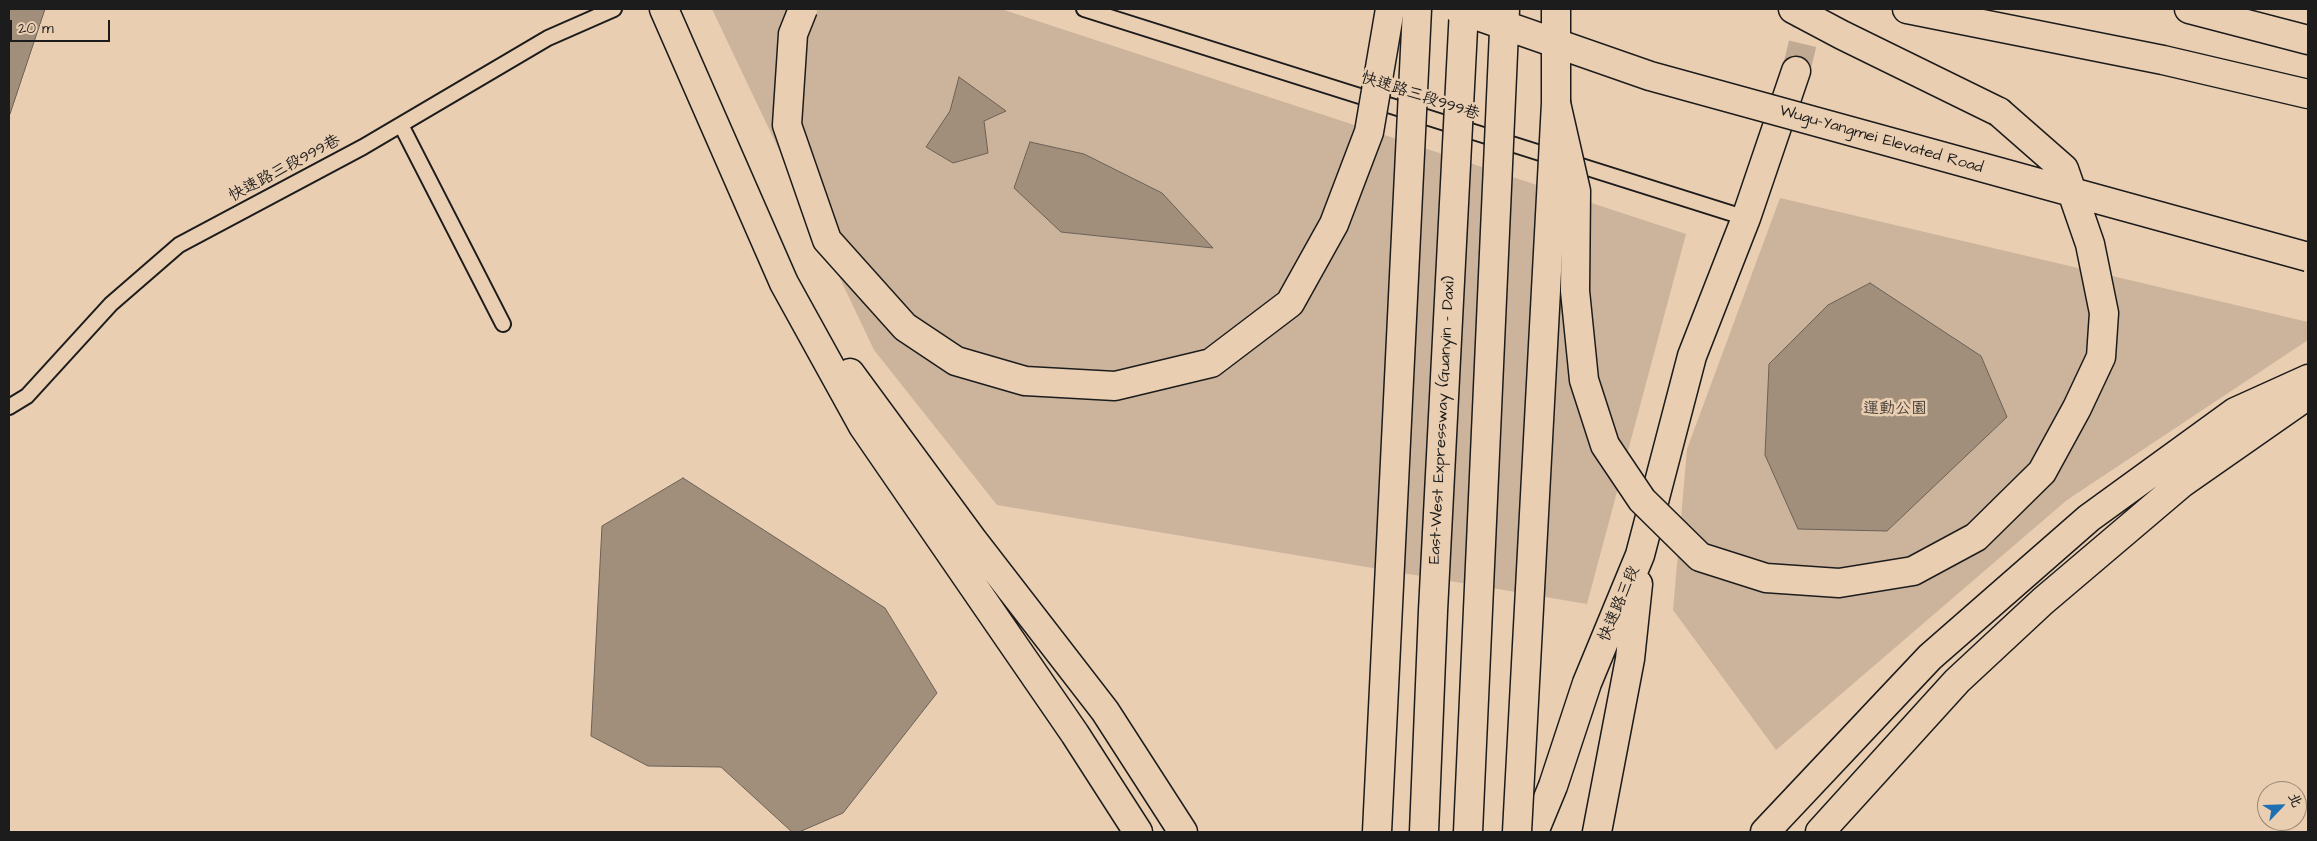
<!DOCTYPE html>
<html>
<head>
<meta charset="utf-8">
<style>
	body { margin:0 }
	#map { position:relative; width:2317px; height:841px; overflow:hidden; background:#eaceb1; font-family:"Architects Daughter","LXGW WenKai TC",sans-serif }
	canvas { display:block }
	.frame { position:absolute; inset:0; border:10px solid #1c1c1c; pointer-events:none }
	.north { position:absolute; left:2257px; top:781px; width:50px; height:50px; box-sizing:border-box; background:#eaceb1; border:1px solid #988775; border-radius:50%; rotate:66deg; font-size:14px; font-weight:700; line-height:20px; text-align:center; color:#1c1c1c }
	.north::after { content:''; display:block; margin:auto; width:18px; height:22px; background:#1f6fb2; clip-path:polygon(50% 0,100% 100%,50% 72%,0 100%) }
	.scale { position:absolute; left:10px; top:20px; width:100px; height:22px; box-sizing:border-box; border:2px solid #1c1c1c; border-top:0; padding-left:6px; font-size:15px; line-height:18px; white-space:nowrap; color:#1c1c1c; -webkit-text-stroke:4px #eaceb1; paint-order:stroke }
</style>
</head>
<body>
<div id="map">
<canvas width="2317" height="841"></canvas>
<div class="frame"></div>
<div class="north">北</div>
<div class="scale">20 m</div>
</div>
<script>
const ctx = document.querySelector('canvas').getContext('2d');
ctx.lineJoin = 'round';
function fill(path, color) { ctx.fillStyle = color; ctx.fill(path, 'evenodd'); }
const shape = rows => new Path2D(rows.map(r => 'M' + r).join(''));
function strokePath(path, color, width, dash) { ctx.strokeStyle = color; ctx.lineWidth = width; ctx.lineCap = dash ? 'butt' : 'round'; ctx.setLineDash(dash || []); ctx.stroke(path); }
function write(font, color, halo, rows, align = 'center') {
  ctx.font = font + ' "Architects Daughter","LXGW WenKai TC",sans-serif'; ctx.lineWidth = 5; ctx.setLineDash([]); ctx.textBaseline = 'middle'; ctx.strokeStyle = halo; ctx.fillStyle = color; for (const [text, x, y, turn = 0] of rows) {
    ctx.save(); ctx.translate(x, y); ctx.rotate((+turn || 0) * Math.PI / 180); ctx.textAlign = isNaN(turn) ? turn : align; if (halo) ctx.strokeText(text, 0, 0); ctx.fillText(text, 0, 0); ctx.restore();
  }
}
fill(shape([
	[712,9,1001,9,1686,234,1587,604,997,505,874,350],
	[1780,198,2308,322,2308,340,2067,500,1776,750,1673,610,1687,449]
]), '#ccb49c');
const water = shape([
	[9,9,45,9,10,114,9,113,9,9],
	[959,77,1006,111,984,121,988,153,953,163,926,147,950,111,959,77],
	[1030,142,1084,154,1162,193,1213,248,1061,232,1014,188,1030,142],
	[1870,283,1981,356,2007,417,1887,531,1798,529,1765,455,1769,364,1828,305,1870,283],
	[683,478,885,608,937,693,843,813,799,832,792,832,721,767,648,766,591,736,602,526,683,478]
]);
fill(water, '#a18f7c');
strokePath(water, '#6c6156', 1);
strokePath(shape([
	[1796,71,1811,9]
]), '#c1aa93', 28, [28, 14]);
const service = shape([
	[1084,9,1746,218],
	[401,125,503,324],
	[9,407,27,396,111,304,179,245,363,147,548,38,614,9]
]);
const tertiary = shape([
	[1534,832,1553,786,1587,683,1640,555,1692,356,1746,218,1796,71],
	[1597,832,1630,659,1638,584]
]);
const motorway = shape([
	[664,9,784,283,863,426,1075,734,1138,832],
	[1793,9,1842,35,1999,112],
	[1907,9,2163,60,2308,94],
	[2189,9,2308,40],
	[850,373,972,539,1105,711,1183,832],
	[1765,832,1930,657,2089,518,2235,412,2308,379],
	[1820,832,1957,681,2043,601,2182,483,2308,395]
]);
strokePath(service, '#1c1c1c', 18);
strokePath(tertiary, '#1c1c1c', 31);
strokePath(motorway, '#1c1c1c', 31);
strokePath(service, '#eaceb1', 14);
strokePath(tertiary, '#eaceb1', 28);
strokePath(motorway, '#eaceb1', 28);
const trunkBridge = shape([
	[1377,832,1417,9],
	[1424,832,1433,611,1464,9],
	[1468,832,1505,9],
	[1517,832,1556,103,1556,9]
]);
const motorwayBridge = shape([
	[803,9,793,34,787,125,827,240,905,327,956,361,1025,381,1115,386,1211,363,1290,303,1334,224,1369,132,1390,9],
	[1458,9,1650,76,2308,257],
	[1556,103,1576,191,1575,291,1584,380,1605,445,1642,500,1700,557,1766,578,1839,583,1913,571,1976,537,2042,472,2077,408,2101,357,2104,313,2090,244,2064,169,1999,112]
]);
strokePath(trunkBridge, '#1c1c1c', 31, []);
strokePath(motorwayBridge, '#1c1c1c', 31, []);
strokePath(trunkBridge, '#eaceb1', 28);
strokePath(motorwayBridge, '#eaceb1', 28);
write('16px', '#1c1c1c', '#eaceb1', [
	["快速路三段999巷",1420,97,18],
	["Wugu-Yangmei Elevated Road",1881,140,16],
	["快速路三段999巷",285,169,-28],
	["East-West Expressway (Guanyin - Daxi)",1443,420,-87],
	["快速路三段",1620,604,-67]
]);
write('16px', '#48423c', '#eaceb1', [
	["運動公園",1895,410]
]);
</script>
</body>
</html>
